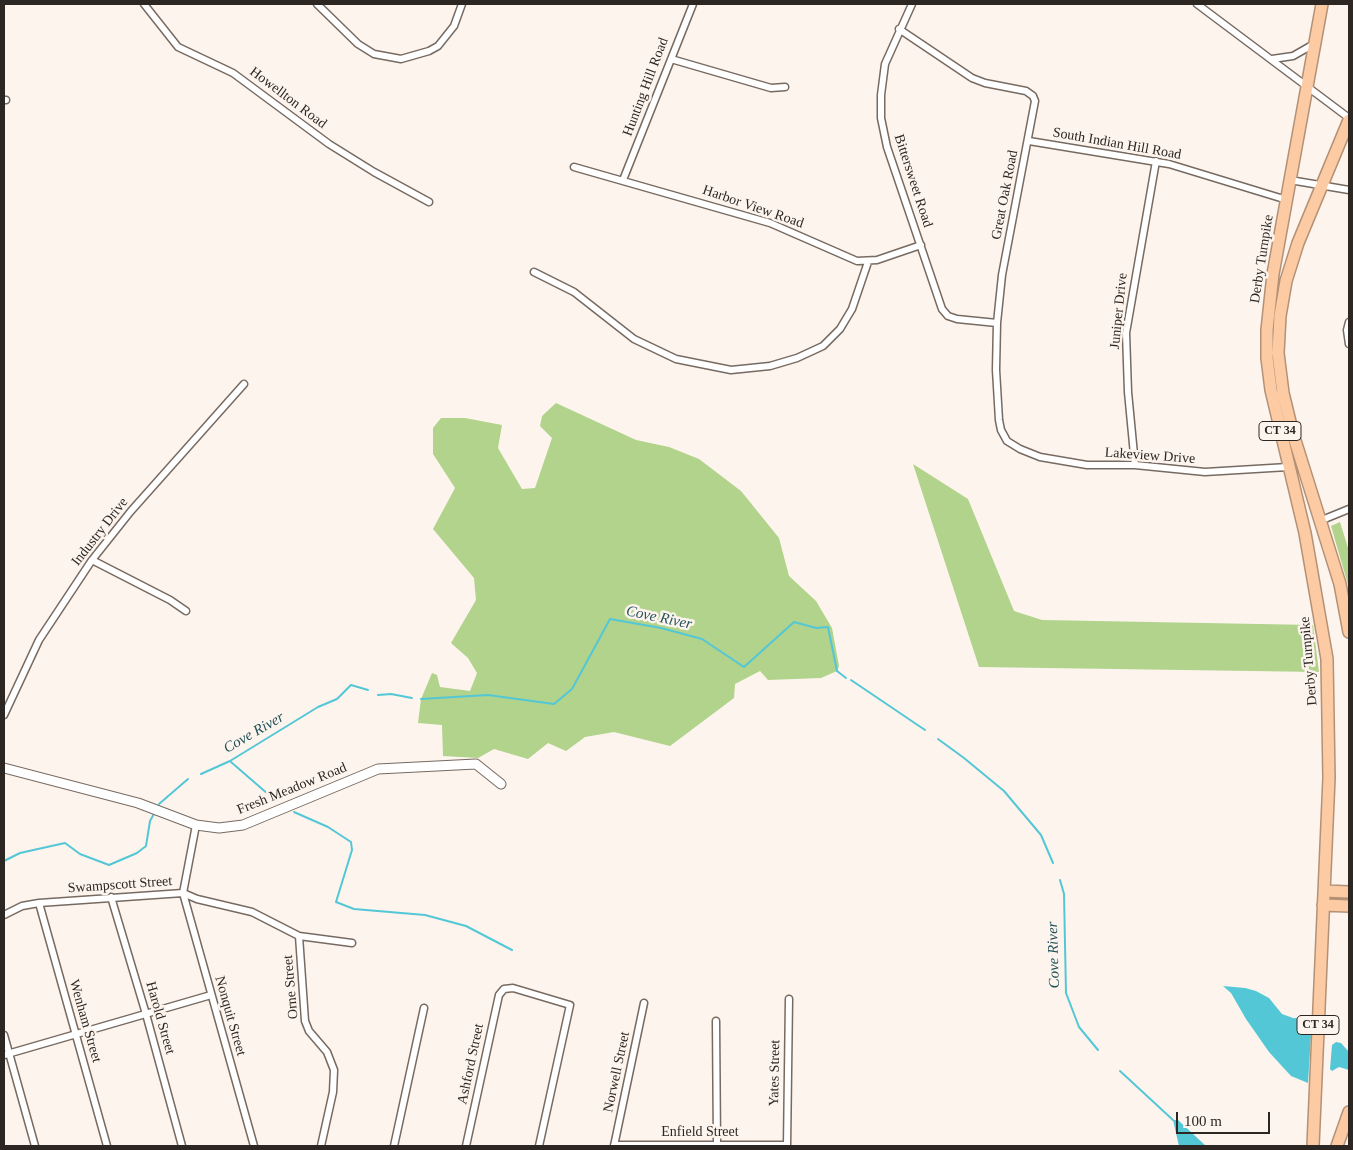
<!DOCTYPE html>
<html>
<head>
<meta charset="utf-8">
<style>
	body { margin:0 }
	#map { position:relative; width:1353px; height:1150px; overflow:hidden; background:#fdf4ee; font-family:"Times New Roman",serif }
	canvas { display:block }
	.frame { position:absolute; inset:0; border:5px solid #2c2723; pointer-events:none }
	.scale { position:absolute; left:1176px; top:1112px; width:94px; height:22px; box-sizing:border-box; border:2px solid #2c2723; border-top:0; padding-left:6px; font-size:15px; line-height:18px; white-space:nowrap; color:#2c2723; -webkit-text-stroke:4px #fdf4ee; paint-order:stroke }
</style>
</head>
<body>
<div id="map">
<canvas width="1353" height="1150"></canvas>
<div class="frame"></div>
<div class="scale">100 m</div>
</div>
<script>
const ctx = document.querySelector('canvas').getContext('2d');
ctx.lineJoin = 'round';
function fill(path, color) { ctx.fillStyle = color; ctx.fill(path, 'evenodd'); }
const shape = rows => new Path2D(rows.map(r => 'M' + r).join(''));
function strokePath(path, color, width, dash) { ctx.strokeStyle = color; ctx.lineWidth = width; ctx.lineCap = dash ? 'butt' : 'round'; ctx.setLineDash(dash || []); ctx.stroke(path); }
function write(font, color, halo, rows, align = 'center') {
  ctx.font = font + ' "Times New Roman",serif'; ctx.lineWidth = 5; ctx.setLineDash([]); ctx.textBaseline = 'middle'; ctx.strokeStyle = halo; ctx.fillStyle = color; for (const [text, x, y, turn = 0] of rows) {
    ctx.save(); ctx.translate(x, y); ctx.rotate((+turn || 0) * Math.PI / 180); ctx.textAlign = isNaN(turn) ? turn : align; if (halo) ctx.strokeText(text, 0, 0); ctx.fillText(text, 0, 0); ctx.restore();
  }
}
fill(shape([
	[556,403,636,440,669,447,699,459,741,491,779,538,789,576,816,601,832,628,839,666,837,671,821,678,768,680,760,671,735,684,734,698,670,746,614,732,585,737,566,751,548,743,528,759,494,749,478,758,443,756,442,725,418,723,421,699,432,673,437,675,440,687,470,691,477,673,468,658,451,643,476,600,474,578,433,529,455,488,433,454,433,428,441,418,465,418,502,425,498,448,522,489,535,488,552,438,540,426,542,416],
	[913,464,968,499,1014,611,1042,620,1313,625,1319,672,979,667],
	[1340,522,1349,551,1349,588,1331,526]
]), '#b1d38b');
fill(shape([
	[1223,986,1245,988,1256,991,1269,998,1282,1014,1293,1018,1312,1019,1308,1083,1291,1076,1269,1052,1246,1019,1231,993],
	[1336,1042,1341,1043,1349,1052,1349,1070,1339,1067,1332,1071,1330,1069,1332,1045],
	[1173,1120,1178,1120,1206,1146,1179,1146]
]), '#54c7d6');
strokePath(shape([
	[851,680,925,730],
	[378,695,391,694,412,698],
	[421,699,488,695,554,704,572,689,610,619,661,628,702,639,744,667,794,622,816,628,828,627,837,671,846,678],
	[938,739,964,758,1004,791,1041,835,1053,863],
	[231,762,276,801],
	[201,774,230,761,318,707,337,699,351,685,368,690],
	[159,804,188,779],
	[294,812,328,827,351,842,352,850,336,902,354,909,425,915,466,926,512,950],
	[4,861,20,853,65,843,80,854,109,865,137,853,146,846,150,821,155,812],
	[1060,880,1064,894,1066,993,1079,1027,1098,1050],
	[1120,1071,1173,1120]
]), '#54c7d6', 2);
const street = shape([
	[144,4,178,47,233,73,329,144,374,172,429,202],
	[317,4,358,44,374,54,401,59,429,51,438,46,454,26,462,4],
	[912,4,885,64,881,95,881,118,887,147,942,309,948,316,957,319,997,323],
	[1197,4,1349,118],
	[899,29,972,78,985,83,1026,91,1033,96,1035,101,1002,275,997,323,996,370,999,420,1001,430,1007,441,1020,449,1040,457,1087,465,1135,465,1205,472,1288,467],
	[671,59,771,88,785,87],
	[1272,59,1293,56,1314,44],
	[4,100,6,100],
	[1029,141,1169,164,1287,200],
	[574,167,770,223,857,261,877,260,921,245],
	[623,180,693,4],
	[1290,180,1349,190],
	[534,272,574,292,634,339,676,359,731,370,770,366,797,358,823,346,840,329,852,309,868,262],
	[1349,322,1347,330,1349,344],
	[1135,465,1128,392,1126,333,1156,161],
	[1322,520,1349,509],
	[92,560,170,600,186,611],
	[4,715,39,640,92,560,131,511,244,384],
	[196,825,183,893,254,1146],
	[111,897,146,1014,182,1146],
	[39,903,107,1146],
	[4,915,22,906,39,903,183,893,197,899,252,912,299,936,352,943],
	[299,936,305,1021,309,1031,327,1052,334,1070,333,1092,321,1146],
	[716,1021,717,1146],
	[4,1035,35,1146],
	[4,1055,211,995],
	[614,1145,787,1145],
	[394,1146,424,1008],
	[466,1146,499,995,504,989,513,988,570,1005,539,1146],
	[614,1146,644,1003],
	[787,1146,789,999]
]);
const secondary = shape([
	[4,768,138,803,196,825,219,828,243,825,378,769,476,764,501,784]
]);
const highway = shape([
	[1349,120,1298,243,1286,281,1280,316,1278,353,1283,393,1293,434,1340,584,1349,632],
	[1324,891,1349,892],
	[1323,905,1349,906],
	[1313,1146,1329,778,1327,659,1305,533,1271,390,1267,358,1267,330,1273,274,1322,4],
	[1337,1146,1349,1112]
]);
strokePath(street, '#776a61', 9);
strokePath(secondary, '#776a61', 11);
strokePath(highway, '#b39176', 14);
strokePath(street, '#fff', 6);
strokePath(secondary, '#fff', 9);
strokePath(highway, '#fccaa3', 11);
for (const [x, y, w] of [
	[1280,431,42],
	[1318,1025,42]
]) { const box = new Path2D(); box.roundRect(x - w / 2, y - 9.5, w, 19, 4); ctx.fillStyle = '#fdf4ee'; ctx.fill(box); strokePath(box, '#2c2723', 1); }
write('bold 12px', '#2c2723', null, [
	["CT 34",1280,431],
	["CT 34",1318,1025]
]);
write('14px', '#2c2723', '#fdf4ee', [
	["Hunting Hill Road",646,87,-69],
	["Howellton Road",288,98,37],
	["South Indian Hill Road",1117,144,10],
	["Bittersweet Road",913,181,72],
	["Great Oak Road",1005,195,-79],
	["Harbor View Road",753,207,19],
	["Derby Turnpike",1262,259,-81],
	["Juniper Drive",1119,311,-84],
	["Lakeview Drive",1150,456,4],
	["Industry Drive",100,532,-52],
	["Derby Turnpike",1309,661,-95],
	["Fresh Meadow Road",292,789,-22],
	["Swampscott Street",120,885,-4],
	["Orne Street",291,987,-95],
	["Nonquit Street",230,1016,74],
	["Harold Street",160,1018,74],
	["Wenham Street",85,1021,74],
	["Ashford Street",471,1064,-78],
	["Norwell Street",617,1072,-78],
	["Yates Street",775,1073,-89],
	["Enfield Street",700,1132]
]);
write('italic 15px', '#22545a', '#fdf4ee', [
	["Cove River",659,618,12],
	["Cove River",254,733,-30],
	["Cove River",1054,955,-92]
]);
</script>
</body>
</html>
